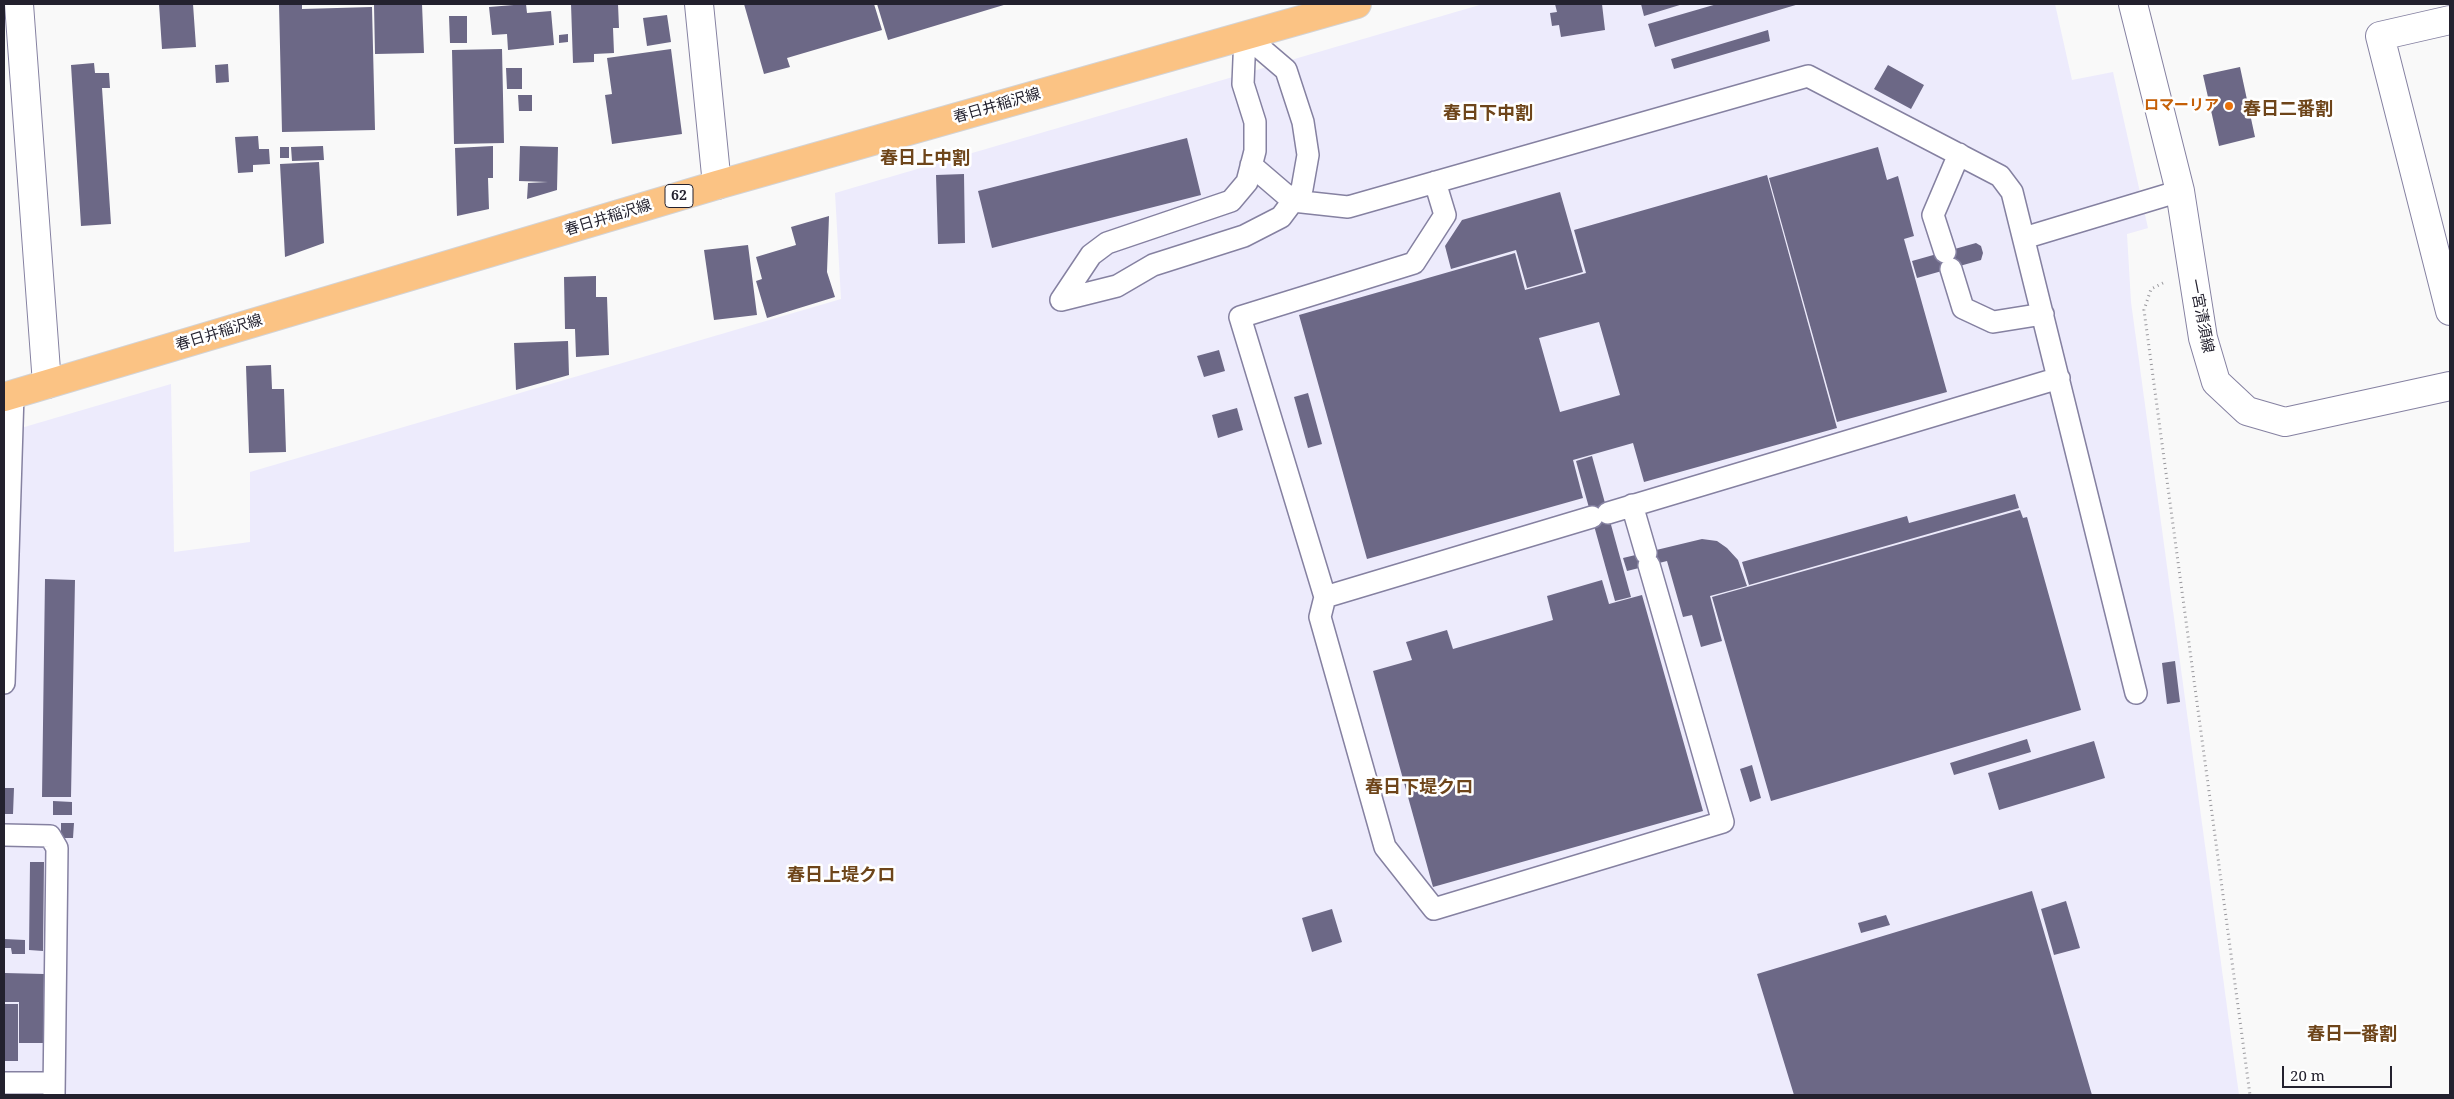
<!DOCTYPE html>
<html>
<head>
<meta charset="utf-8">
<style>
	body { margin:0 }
	#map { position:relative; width:2454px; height:1099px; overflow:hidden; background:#f9f9f9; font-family:"Noto Serif",serif }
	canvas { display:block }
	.frame { position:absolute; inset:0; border:5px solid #23212e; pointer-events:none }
	.scale { position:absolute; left:2282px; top:1066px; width:110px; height:22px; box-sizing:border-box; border:2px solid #23212e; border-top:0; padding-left:6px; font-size:15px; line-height:18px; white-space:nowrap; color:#23212e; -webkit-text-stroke:4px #fff; paint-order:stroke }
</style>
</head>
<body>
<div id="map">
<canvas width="2454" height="1099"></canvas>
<div class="frame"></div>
<div class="scale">20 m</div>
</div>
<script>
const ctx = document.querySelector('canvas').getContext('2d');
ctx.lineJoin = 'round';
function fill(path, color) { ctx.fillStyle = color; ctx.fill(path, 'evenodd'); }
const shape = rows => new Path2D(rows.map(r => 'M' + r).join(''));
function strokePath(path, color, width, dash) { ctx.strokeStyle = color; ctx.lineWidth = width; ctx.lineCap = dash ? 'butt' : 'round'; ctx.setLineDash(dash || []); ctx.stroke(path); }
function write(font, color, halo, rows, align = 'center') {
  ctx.font = font + ' "Noto Serif","Noto Sans JP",serif'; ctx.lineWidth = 5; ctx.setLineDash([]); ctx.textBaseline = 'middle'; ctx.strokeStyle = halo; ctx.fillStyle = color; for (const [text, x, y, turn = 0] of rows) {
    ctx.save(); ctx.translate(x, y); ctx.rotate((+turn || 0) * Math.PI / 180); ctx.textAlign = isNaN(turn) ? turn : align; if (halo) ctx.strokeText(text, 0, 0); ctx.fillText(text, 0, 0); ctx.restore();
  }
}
fill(shape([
	[1483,4,2055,4,2072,80,2113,72,2148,228,2127,234,2131,302,2239,1095,4,1095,4,433,171,384,174,552,250,542,250,472,841,299,835,193]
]), '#edebfc');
fill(shape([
	[159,4,193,4,196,47,162,49],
	[279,4,302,4,302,9,372,7,375,130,282,132],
	[422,4,424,53,375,54,374,5],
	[526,4,527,13,551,11,554,45,508,50,507,34,492,35,489,7],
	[571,4,618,4,619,28,613,28,614,53,594,54,594,62,573,63],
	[744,4,874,4,882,30,787,58,790,67,764,74],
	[877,4,1007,4,888,40],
	[1555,4,1602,4,1605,30,1561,37,1559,25,1552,26,1550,13,1557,12],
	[1641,4,1683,4,1644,16],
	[1717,4,1799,4,1655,47,1648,24],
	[667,15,671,42,647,46,643,18],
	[449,16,467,16,467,43,450,43],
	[1768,30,1770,41,1674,69,1671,59],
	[568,34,568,42,559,43,559,35],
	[502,49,504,143,454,144,452,50],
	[671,49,682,134,612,144,605,95,612,94,607,58],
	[94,63,95,73,109,73,110,88,102,88,111,224,81,226,71,65],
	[228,64,229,82,216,83,215,65],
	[1888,65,1924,85,1911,109,1874,89],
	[2240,67,2255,137,2219,146,2203,75],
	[506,68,522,68,522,89,507,89],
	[518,95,532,95,532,111,519,111],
	[258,136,259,149,269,149,270,164,253,165,253,172,238,173,235,137],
	[1187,138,1201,195,992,248,978,191],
	[323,146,324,160,292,161,291,147],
	[493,146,493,178,488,178,489,209,457,216,455,148],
	[520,146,558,147,557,190,527,199,528,183,548,182,519,181],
	[280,147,289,147,289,158,280,158],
	[1878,147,1887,180,1898,176,1914,236,1904,239,1947,392,1837,422,1769,178],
	[319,162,324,243,285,257,280,164],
	[964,174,965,243,938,244,936,175],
	[1767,175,1837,428,1644,482,1633,443,1573,460,1583,498,1367,559,1299,315,1515,253,1525,290,1586,273,1574,230],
	[1599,322,1620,395,1560,412,1539,338],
	[1560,192,1583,272,1527,288,1516,250,1451,269,1445,246,1462,220],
	[829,216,827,272,835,297,767,318,756,281,762,279,756,257,796,245,791,227],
	[1976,243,1981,246,1983,253,1981,260,1917,278,1912,261],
	[748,245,757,315,714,320,704,250],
	[596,276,596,297,607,297,609,355,576,357,575,329,565,329,564,277],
	[568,341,569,375,516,390,514,343],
	[1219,350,1225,371,1204,377,1197,356],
	[271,365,272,389,284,389,286,452,249,453,246,366],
	[1308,393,1322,444,1308,448,1294,397],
	[1237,408,1243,430,1218,438,1212,415],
	[1592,456,1631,597,1615,601,1576,461],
	[2015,494,2019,508,1749,585,1742,562,1907,516,1909,523],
	[2020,510,2023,518,2027,517,2081,710,1771,801,1712,597],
	[1702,539,1717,541,1727,548,1738,560,1747,586,1710,596,1722,641,1701,647,1692,615,1683,617,1667,561,1627,571,1623,558],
	[45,579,75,580,71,797,42,797],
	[1602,580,1609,604,1642,595,1703,811,1433,887,1373,671,1412,660,1406,642,1447,630,1453,649,1553,620,1547,596],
	[2175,661,2180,702,2167,704,2162,663],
	[2027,739,2031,752,1954,775,1950,763],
	[2094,741,2105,778,1999,810,1988,773],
	[1752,765,1761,798,1750,802,1740,769],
	[4,788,14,788,13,814,4,814],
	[53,801,72,802,72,815,53,815],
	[61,823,74,823,73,838,61,838],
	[30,862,44,862,43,951,29,950],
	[2032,891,2092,1095,1794,1095,1757,974],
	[2066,901,2080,948,2054,955,2041,909],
	[1332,909,1342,942,1312,952,1302,918],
	[1886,915,1890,925,1861,933,1858,923],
	[4,939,25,940,25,954,12,954,11,948,4,948],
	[5,973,44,974,43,1043,19,1043,19,1002,5,1002],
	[4,1004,18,1004,18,1061,4,1061]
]), '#6c6886');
const service = shape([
	[1251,165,1293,201,1348,207,1808,76,2000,176,2012,192,2136,693],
	[1435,182,1445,215,1414,263,1240,317,1325,597,1320,617,1385,847,1434,909,1723,822,1649,565],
	[2024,238,2180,191],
	[1945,252,1933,215,1959,154],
	[1951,269,1963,308,1993,322,2043,314],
	[1061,300,1117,286,1153,265,1244,236,1281,217,1302,189,1308,155,1303,122,1286,70,1245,35],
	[1061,300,1091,255,1107,243,1231,201,1247,182,1255,151,1255,122,1243,84,1245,35],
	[1632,505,1646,553],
	[1608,513,2059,378],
	[1325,597,1592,517],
	[4,683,13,394],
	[4,835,50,836,57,848,54,1095],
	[4,1083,54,1083]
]);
const minor = shape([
	[19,4,47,384],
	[699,4,717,185],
	[2450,20,2380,36,2450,311]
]);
const secondary = shape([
	[2133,4,2180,191,2203,338,2216,382,2247,411,2285,422,2450,386]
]);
const primary = shape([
	[4,397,717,185,1357,4]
]);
strokePath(service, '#8581a1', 24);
strokePath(minor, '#8581a1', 30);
strokePath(secondary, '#8581a1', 30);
strokePath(primary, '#d3d3d5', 30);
strokePath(shape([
	[2163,283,2151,289,2144,310,2250,1095]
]), '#99989d', 3, [1, 4]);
strokePath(service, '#fff', 21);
strokePath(minor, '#fff', 28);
strokePath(secondary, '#fff', 28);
strokePath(primary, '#fbc384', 28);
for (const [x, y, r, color] of [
	[2229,106,5,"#e8710a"]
]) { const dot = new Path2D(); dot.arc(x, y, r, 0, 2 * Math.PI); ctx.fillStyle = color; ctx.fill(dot); strokePath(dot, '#fff', 2); }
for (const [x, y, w] of [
	[679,196,28]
]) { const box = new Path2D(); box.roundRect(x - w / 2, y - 11.5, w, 23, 4); ctx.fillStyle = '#fff'; ctx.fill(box); strokePath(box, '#23212e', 1); }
write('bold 14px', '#23212e', null, [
	["62",679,196]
]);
write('15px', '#23212e', '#fff', [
	["春日井稲沢線",997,106,-16],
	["春日井稲沢線",608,218,-17],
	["一宮清須線",2201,316,79],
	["春日井稲沢線",219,333,-17]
]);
write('bold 15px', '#c56008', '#fff', [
	["ロマーリア",2219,106]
], 'right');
write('bold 18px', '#6e451a', '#fff', [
	["春日二番割",2288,110],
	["春日下中割",1488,114],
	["春日上中割",925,159],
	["春日下堤クロ",1419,788],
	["春日上堤クロ",841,876],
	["春日一番割",2352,1035]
]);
</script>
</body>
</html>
